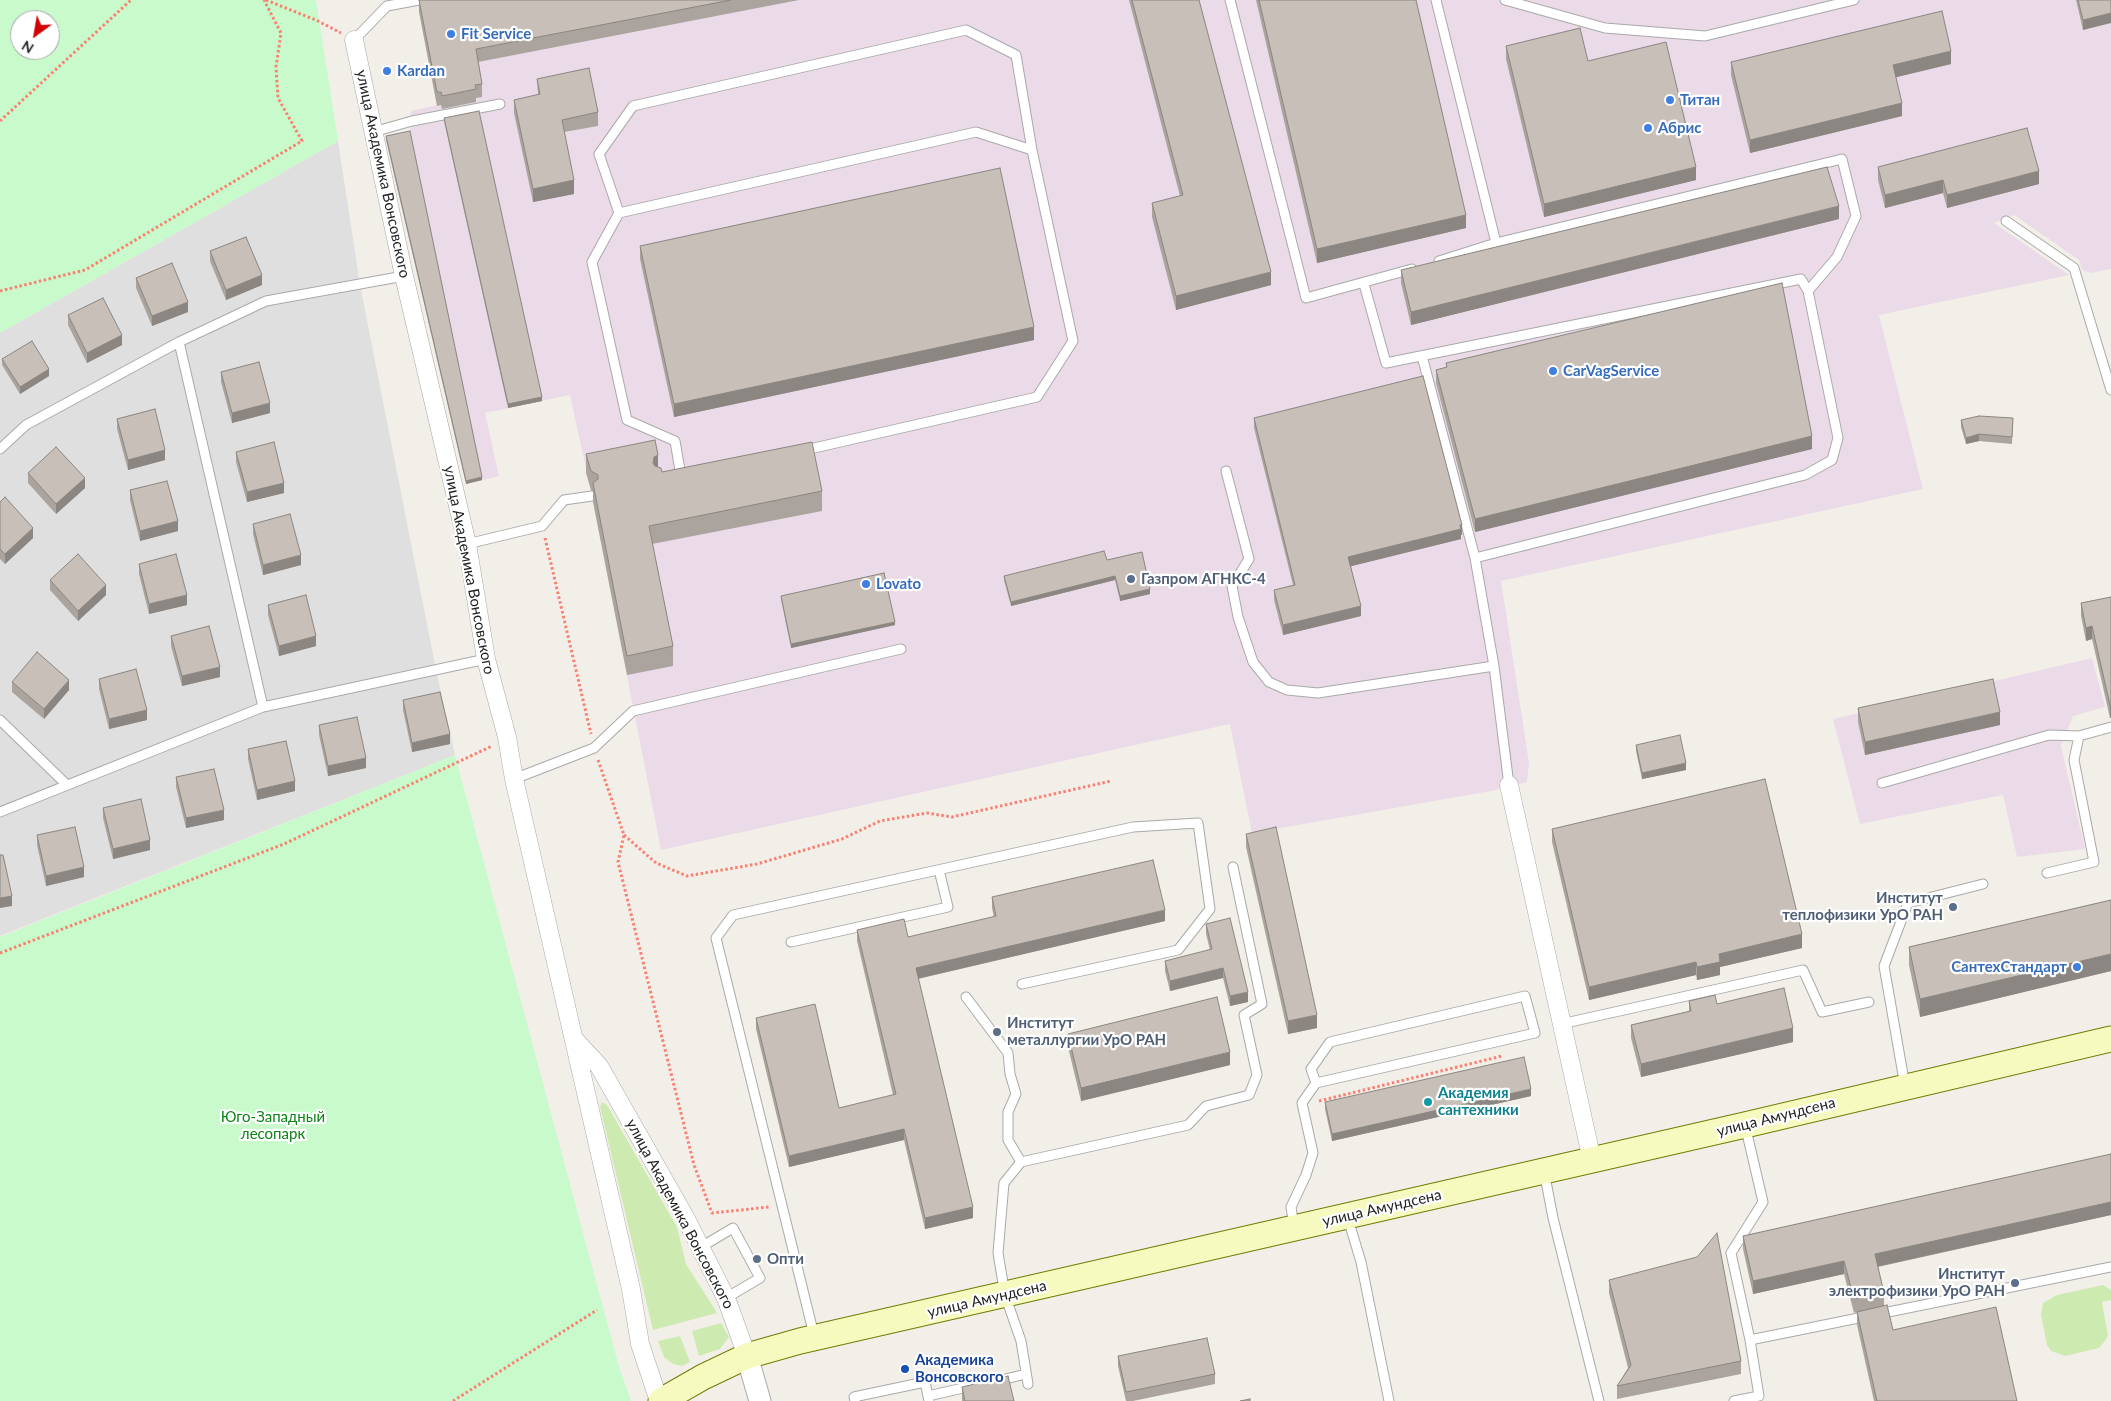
<!DOCTYPE html>
<html>
<head>
<meta charset="utf-8">
<style>
	body { margin:0 }
	#map { position:relative; width:2111px; height:1401px; overflow:hidden; background:#f2efe9; font-family:Lato,sans-serif }
	canvas { display:block }
	.north { position:absolute; left:10px; top:10px; width:50px; height:50px; box-sizing:border-box; background:#fff; border:1px solid #a7a7a7; border-radius:50%; rotate:212deg; font-size:14px; font-weight:700; line-height:20px; text-align:center; color:#222 }
	.north::after { content:''; display:block; margin:auto; width:18px; height:22px; background:#d40000; clip-path:polygon(50% 0,100% 100%,50% 72%,0 100%) }
</style>
</head>
<body>
<div id="map">
<canvas width="2111" height="1401"></canvas>
<div class="north">N</div>
</div>
<script>
const ctx = document.querySelector('canvas').getContext('2d');
ctx.lineJoin = 'round';
function fill(path, color) { ctx.fillStyle = color; ctx.fill(path, 'evenodd'); }
const shape = rows => new Path2D(rows.map(r => 'M' + r).join(''));
function strokePath(path, color, width, dash) { ctx.strokeStyle = color; ctx.lineWidth = width; ctx.lineCap = dash ? 'butt' : 'round'; ctx.setLineDash(dash || []); ctx.stroke(path); }
function write(font, color, halo, rows, align = 'center') {
  ctx.font = font + ' Lato,sans-serif'; ctx.lineWidth = 4.5; ctx.setLineDash([]); ctx.textBaseline = 'middle'; ctx.strokeStyle = halo; ctx.fillStyle = color; for (const [text, x, y, turn = 0] of rows) {
    ctx.save(); ctx.translate(x, y); ctx.rotate((+turn || 0) * Math.PI / 180); ctx.textAlign = isNaN(turn) ? turn : align; if (halo) ctx.strokeText(text, 0, 0); ctx.fillText(text, 0, 0); ctx.restore();
  }
}
fill(shape([
	[338,141,360,285,436,670,455,755,0,936,0,333]
]), '#e0dfdf');
fill(shape([
	[417,0,2111,0,2111,269,2091,273,2082,270,2079,260,2014,215,1994,223,2069,275,1879,315,1923,489,1501,581,1529,763,1527,782,1491,791,1252,833,1230,724,661,850,592,496,570,395,485,413,499,476,466,484,386,140,410,134,411,111,437,105],
	[2092,658,2105,707,2073,716,2061,746,2085,849,2017,857,2003,795,1860,824,1833,719]
]), '#ebdbe8');
fill(shape([
	[602,1102,607,1105,677,1227,686,1264,717,1313,653,1330,600,1107],
	[2103,1285,2111,1290,2111,1300,2102,1302,2108,1336,2104,1342,2099,1348,2065,1356,2051,1351,2047,1345,2041,1315,2043,1303,2057,1295],
	[721,1323,729,1337,720,1349,699,1356,692,1331],
	[680,1336,690,1362,682,1366,673,1364,664,1357,658,1341]
]), '#cdebb0');
fill(shape([
	[0,0,316,0,338,141,0,333],
	[20,20,50,20,50,50,20,50],
	[455,755,619,1367,631,1401,0,1401,0,937]
]), '#c8facc');
const service = shape([
	[1230,0,1306,298,1412,269],
	[1436,0,1496,243],
	[1505,0,1605,28,1705,36,1854,0],
	[354,40,387,6,419,0],
	[373,132,412,121,500,104],
	[619,213,599,154,633,106,966,30,1016,55,1032,150],
	[2006,221,2074,268,2111,390],
	[1439,261,1496,243,1842,159,1856,216,1837,257,1808,291],
	[1364,284,1386,363,1801,279,1808,291,1838,438,1832,460,1805,475,1475,558],
	[179,342,263,707],
	[1422,356,1475,558,1494,666,1509,785],
	[0,449,26,425,179,342,266,301,404,276],
	[1226,471,1249,559,1232,586,1238,617,1253,662,1269,682,1287,690,1318,693,1494,666],
	[681,476,675,441,627,420,592,262,619,213,976,132,1032,150,1073,341,1037,397,801,451],
	[467,544,542,526,564,500,592,496],
	[0,720,67,785],
	[514,779,594,748,633,711,901,649],
	[1882,783,2049,735,2079,736],
	[0,812,263,707,486,659],
	[2047,873,2094,862,2074,760,2079,736,2111,727],
	[791,942,948,907,939,870],
	[966,997,1008,1053,1010,1074,1016,1094,1008,1112,1008,1140,1021,1162],
	[1561,1024,1803,970,1822,1012,1869,1002],
	[1905,1086,1884,966,1908,903,1983,884],
	[1745,1125,1763,1202,1731,1253,1750,1340],
	[1544,1171,1553,1218,1599,1401],
	[1348,1219,1361,1262,1389,1401],
	[1294,1227,1291,1207,1306,1175,1313,1153,1302,1103,1316,1083,1535,1033,1525,996,1330,1042,1311,1069,1316,1083],
	[701,1247,733,1228,760,1278,726,1298],
	[814,1335,716,938,733,915,1133,827,1198,823,1210,909,1178,950,1022,984],
	[997,1381,1026,1374],
	[1028,1384,1021,1341,1005,1295,998,1253,1004,1183,1021,1162,1188,1125,1206,1106,1249,1095,1257,1075,1244,1015,1262,1004,1233,867],
	[928,1396,972,1386],
	[855,1401,854,1397,925,1382,929,1401],
	[1734,1401,1759,1396,1750,1340,2111,1267]
]);
const minor = shape([
	[354,40,404,276,467,544,486,659,507,737,514,779,631,1289,640,1344,659,1401],
	[1509,785,1592,1160],
	[575,1040,599,1066,685,1217,726,1298,747,1356]
]);
const tertiary = shape([
	[747,1356,760,1401]
]);
const secondary = shape([
	[661,1401,703,1377,747,1356,800,1341,1745,1125,2111,1039]
]);
strokePath(service, '#a9a9a9', 11);
strokePath(minor, '#a9a9a9', 19);
strokePath(tertiary, '#a9a9a9', 23);
strokePath(secondary, '#707d05', 27);
strokePath(shape([
	[266,0,318,21,341,33],
	[0,121,131,0],
	[0,291,85,270,302,141,278,98,276,67,281,33,264,0],
	[545,538,591,734],
	[598,760,624,835,618,862,694,1165,712,1213,769,1207],
	[624,835,656,863,687,876,757,864,842,839,880,821,927,813,952,817,1111,781],
	[0,953,284,844,492,746],
	[1319,1101,1502,1056],
	[453,1401,597,1310]
]), '#fa8072', 3, [2.5, 2.5]);
strokePath(service, '#fff', 9);
strokePath(minor, '#fff', 18);
strokePath(tertiary, '#fff', 21);
strokePath(secondary, '#f7fabf', 25);
fill(shape([
	[419,0,799,0,478,62,482,84,482,97,476,98,476,102,442,109,441,105,437,106,419,12],
	[1129,0,1199,0,1271,285,1176,310,1152,217,1152,203,1180,196],
	[1256,0,1416,0,1466,228,1317,263],
	[2076,0,2111,0,2083,30],
	[1506,46,1588,61,1696,180,1544,217,1506,59],
	[1731,62,1951,64,1896,77,1902,116,1750,153,1731,75],
	[537,79,598,112,598,126,564,132,574,194,533,202,514,113,514,100,538,95],
	[444,118,542,401,508,408,444,121],
	[386,136,482,480,466,484,386,140],
	[1878,167,2039,184,1947,208,1943,193,1885,208,1878,180],
	[1839,219,1411,325,1401,283,1401,270],
	[640,246,1034,340,674,417,640,259],
	[210,251,262,285,226,300,210,261],
	[136,278,188,312,152,326,136,288],
	[68,315,122,345,87,363,68,325],
	[2,359,49,376,20,394,2,365],
	[1446,363,1812,449,1475,532,1436,383,1436,370,1446,367],
	[221,372,270,413,232,423,221,382],
	[1254,418,1462,535,1461,535,1461,539,1351,566,1361,616,1283,635,1274,600,1274,590,1293,585,1254,428],
	[2013,418,2012,444,1979,441,1966,444,1961,427,1961,420],
	[117,419,165,460,128,470,117,429],
	[236,452,284,493,247,502,236,462],
	[586,454,658,467,662,472,822,491,822,511,652,544,673,646,673,666,627,675,593,502,593,492,591,490,586,473],
	[28,473,85,488,56,514,28,483],
	[130,490,178,531,140,541,130,500],
	[0,502,33,538,5,564,0,559],
	[253,524,301,565,263,575,253,534],
	[1107,560,1150,594,1120,601,1115,580,1011,606,1004,580,1004,576],
	[139,564,187,605,149,614,139,574],
	[50,580,106,595,78,621,50,590],
	[781,596,895,625,791,648,781,599],
	[2111,597,2111,718,2110,718,2092,639,2086,641,2081,616,2081,603],
	[268,605,316,646,279,656,268,615],
	[171,636,220,677,182,686,171,646],
	[99,679,147,720,109,729,99,689],
	[12,682,69,690,44,719,12,692],
	[403,700,450,744,412,752,403,710],
	[1858,708,2000,725,1865,755,1858,722],
	[319,725,366,768,328,776,319,735],
	[1636,745,1686,770,1642,779,1636,751],
	[248,749,295,791,257,800,248,759],
	[176,777,224,820,186,828,176,787],
	[103,808,150,850,113,859,103,818],
	[1552,829,1802,948,1720,967,1720,975,1697,980,1696,975,1589,1000,1552,842],
	[1246,834,1317,1028,1288,1034,1246,847],
	[37,835,84,877,46,886,37,845],
	[992,897,1165,921,918,979,973,1218,925,1229,904,1140,789,1167,756,1029,756,1018,839,1108,893,1095,857,941,857,930,908,937,994,917,992,908],
	[2111,900,2111,971,1920,1017,1909,965,1909,947],
	[1206,924,1248,1002,1230,1006,1223,978,1170,991,1165,971,1165,961,1210,950,1206,934],
	[1689,1001,1717,1004,1793,1042,1641,1077,1631,1038,1631,1025,1689,1011],
	[1068,1034,1230,1065,1081,1101,1068,1047],
	[1531,1096,1332,1141,1325,1109,1325,1102],
	[2111,1154,2111,1215,1878,1267,1884,1293,1884,1306,1893,1330,2017,1401,1874,1401,1857,1325,1857,1312,1854,1313,1844,1274,1753,1294,1743,1249,1743,1236],
	[1609,1280,1741,1361,1741,1374,1617,1399,1617,1386,1628,1368,1609,1293],
	[1118,1356,1215,1374,1215,1384,1133,1401,1126,1401,1118,1366],
	[962,1387,1014,1401,962,1401]
]), '#aba49e');
fill(shape([
	[2111,13,2111,23,2083,30,2083,20],
	[1951,51,1951,64,1893,78,1893,65],
	[1902,103,1902,116,1750,153,1750,140],
	[1696,167,1696,180,1544,217,1544,204],
	[2039,171,2039,184,1947,208,1947,195],
	[574,180,574,194,533,202,533,189],
	[1943,180,1943,193,1885,208,1885,195],
	[1839,206,1839,219,1411,325,1411,312],
	[1466,215,1466,228,1317,263,1317,249],
	[1271,272,1271,285,1176,310,1176,296],
	[262,275,262,285,226,300,226,290],
	[188,302,188,312,152,326,152,316],
	[1034,327,1034,340,674,417,674,404],
	[122,335,122,345,87,363,87,353],
	[49,369,49,376,20,394,20,387],
	[542,397,542,401,508,408,508,404],
	[270,403,270,413,232,423,232,413],
	[1979,434,1979,441,1966,444,1966,438],
	[1812,436,1812,449,1475,532,1475,519],
	[165,450,165,460,128,470,128,460],
	[658,455,658,475,653,463,654,457],
	[482,477,482,480,466,484,466,481],
	[85,478,85,488,56,514,56,504],
	[284,483,284,493,247,502,247,492],
	[178,521,178,531,140,541,140,531],
	[1462,525,1462,535,1461,535,1461,539,1348,567,1348,557],
	[33,528,33,538,5,564,5,554],
	[301,555,301,565,263,575,263,565],
	[1115,576,1115,580,1011,606,1011,602],
	[106,585,106,595,78,621,78,611],
	[1150,589,1150,594,1120,601,1120,596],
	[187,595,187,605,149,614,149,604],
	[1361,606,1361,616,1283,635,1283,625],
	[895,622,895,625,791,648,791,644],
	[2092,626,2092,639,2086,641,2086,628],
	[316,636,316,646,279,656,279,646],
	[220,667,220,677,182,686,182,676],
	[69,680,69,690,44,719,44,709],
	[2110,705,2111,705,2111,718,2110,718],
	[147,710,147,720,109,729,109,719],
	[2000,712,2000,725,1865,755,1865,742],
	[450,734,450,744,412,752,412,743],
	[366,758,366,768,328,776,328,766],
	[1686,763,1686,770,1642,779,1642,773],
	[295,781,295,791,257,800,257,790],
	[224,810,224,820,186,828,186,818],
	[150,840,150,850,113,859,113,849],
	[84,867,84,877,46,886,46,876],
	[12,896,12,906,0,908,0,898],
	[1165,910,1165,921,916,979,916,968],
	[1802,934,1802,948,1720,967,1720,975,1697,980,1697,967,1719,954],
	[2111,954,2111,971,1920,1017,1920,999],
	[1696,962,1696,975,1589,1000,1589,987],
	[1223,968,1223,978,1170,991,1170,981],
	[1248,992,1248,1002,1230,1006,1230,996],
	[1317,1015,1317,1028,1288,1034,1288,1021],
	[1793,1028,1793,1042,1641,1077,1641,1064],
	[1230,1052,1230,1065,1081,1101,1081,1088],
	[1531,1089,1531,1096,1332,1141,1332,1134],
	[904,1129,904,1140,789,1167,789,1156],
	[2111,1202,2111,1215,1875,1267,1875,1254],
	[973,1207,973,1218,925,1229,925,1218],
	[1844,1261,1844,1274,1753,1294,1753,1281]
]), '#8b8681');
const building = shape([
	[419,0,731,0,476,49,482,84,475,85,476,89,442,96,441,92,437,92,419,0],
	[1132,0,1199,0,1271,272,1176,296,1152,203,1183,195,1132,0],
	[1259,0,1416,0,1466,215,1317,249,1259,0],
	[2078,0,2111,0,2111,13,2083,20,2078,0],
	[1942,11,1951,51,1893,65,1902,103,1750,140,1731,62,1942,11],
	[1580,28,1588,61,1666,42,1696,167,1544,204,1506,46,1580,28],
	[589,68,598,112,562,120,574,180,533,189,514,100,540,94,537,79,589,68],
	[479,111,542,397,508,404,444,118,479,111],
	[2027,128,2039,171,1947,195,1943,180,1885,195,1878,167,2027,128],
	[410,131,482,477,466,481,386,136,410,131],
	[1827,167,1839,206,1411,312,1401,270,1827,167],
	[1000,168,1034,327,674,404,640,246,1000,168],
	[246,237,262,275,226,290,210,251,246,237],
	[172,263,188,302,152,316,136,278,172,263],
	[1782,283,1812,436,1475,519,1436,370,1447,367,1446,363,1782,283],
	[103,298,122,335,87,353,68,315,103,298],
	[32,341,49,369,20,387,2,359,32,341],
	[259,362,270,403,232,413,221,372,259,362],
	[1423,376,1462,525,1460,525,1461,529,1348,557,1361,606,1283,625,1274,590,1295,585,1254,418,1423,376],
	[155,409,165,450,128,460,117,419,155,409],
	[1979,416,2013,418,2012,437,1979,434,1966,438,1961,420,1979,416],
	[655,440,658,455,654,457,653,463,655,466,661,468,662,472,812,442,822,491,649,526,673,646,627,656,593,483,598,479,598,475,591,471,586,454,655,440],
	[274,442,284,483,247,492,236,452,274,442],
	[56,447,85,478,56,504,28,473,56,447],
	[167,481,178,521,140,531,130,490,167,481],
	[5,497,33,528,5,554,0,549,0,502,5,497],
	[290,514,301,555,263,565,253,524,290,514],
	[1104,551,1107,560,1142,552,1150,589,1120,596,1115,576,1011,602,1004,576,1104,551],
	[78,554,106,585,78,611,50,580,78,554],
	[176,554,187,595,149,604,139,564,176,554],
	[884,573,895,622,791,644,781,596,884,573],
	[306,595,316,636,279,646,268,605,306,595],
	[2111,597,2111,705,2110,705,2092,626,2086,628,2081,603,2111,597],
	[209,626,220,667,182,676,171,636,209,626],
	[37,652,69,680,44,709,12,682,37,652],
	[136,669,147,710,109,719,99,679,136,669],
	[1993,679,2000,712,1865,742,1858,708,1993,679],
	[440,692,450,734,412,743,403,700,440,692],
	[357,717,366,758,328,766,319,725,357,717],
	[1680,735,1686,763,1642,773,1636,745,1680,735],
	[286,741,295,781,257,790,248,749,286,741],
	[214,769,224,810,186,818,176,777,214,769],
	[1765,779,1802,934,1719,954,1720,962,1697,967,1696,962,1589,987,1552,829,1765,779],
	[141,799,150,840,113,849,103,808,141,799],
	[75,827,84,867,46,876,37,835,75,827],
	[1276,827,1317,1015,1288,1021,1246,834,1276,827],
	[0,855,3,855,12,896,0,898,0,855],
	[1153,860,1165,910,916,968,973,1207,925,1218,904,1129,789,1156,756,1018,815,1004,839,1108,896,1094,857,930,904,919,908,937,996,916,992,897,1153,860],
	[2111,900,2111,954,1920,999,1909,947,2111,900],
	[1230,918,1248,992,1230,996,1223,968,1170,981,1165,961,1212,949,1206,924,1230,918],
	[1784,988,1793,1028,1641,1064,1631,1025,1691,1011,1689,1001,1715,995,1717,1004,1784,988],
	[1217,997,1230,1052,1081,1088,1068,1034,1217,997],
	[1524,1057,1531,1089,1332,1134,1325,1102,1524,1057],
	[2111,1154,2111,1202,1875,1254,1884,1293,1854,1299,1844,1261,1753,1281,1743,1236,2111,1154],
	[1717,1233,1741,1361,1617,1386,1631,1365,1609,1280,1697,1257,1717,1233],
	[1887,1305,1893,1330,1996,1307,2017,1401,1877,1401,1857,1312,1887,1305],
	[1207,1338,1215,1374,1126,1392,1118,1356,1207,1338],
	[1008,1376,1014,1401,965,1401,962,1387,1008,1376],
	[1250,1399,1250,1401,1240,1401,1250,1399]
]);
fill(building, '#c7bfb8');
strokePath(building, '#8b8681', 1);
for (const [x, y, r, color] of [
	[451,34,5,"#3f7fe0"],
	[387,71,5,"#3f7fe0"],
	[1670,100,5,"#3f7fe0"],
	[1648,128,5,"#3f7fe0"],
	[1553,371,5,"#3f7fe0"],
	[1131,579,5,"#5c6f8a"],
	[866,584,5,"#3f7fe0"],
	[1953,907,5,"#5c6f8a"],
	[2077,967,5,"#3f7fe0"],
	[997,1032,5,"#5c6f8a"],
	[1428,1102,5,"#0f9aa8"],
	[757,1259,5,"#5c6f8a"],
	[2015,1283,5,"#5c6f8a"],
	[905,1369,5,"#1a4fb4"]
]) { const dot = new Path2D(); dot.arc(x, y, r, 0, 2 * Math.PI); ctx.fillStyle = color; ctx.fill(dot); strokePath(dot, '#fff', 2); }
write('bold 15px', '#366cbe', '#fff', [
	["Fit Service",461,34],
	["Kardan",397,71],
	["Титан",1680,100],
	["Абрис",1658,128],
	["CarVagService",1563,371],
	["Lovato",876,584],
	["СантехСтандарт",2067,967,"right"]
], 'left');
write('15px', '#222', '#fff', [
	["улица Академика Вонсовского",383,174,78],
	["улица Академика Вонсовского",469,570,79],
	["улица Амундсена",1776,1117,-14],
	["улица Амундсена",1382,1208,-13],
	["улица Академика Вонсовского",680,1214,62],
	["улица Амундсена",987,1299,-13]
]);
write('bold 15px', '#4e5e75', '#fff', [
	["Газпром АГНКС-4",1141,579],
	["Институт",1943,898,"right"],
	["теплофизики УрО РАН",1943,915,"right"],
	["Институт",1007,1023],
	["металлургии УрО РАН",1007,1040],
	["Опти",767,1259],
	["Институт",2005,1274,"right"],
	["электрофизики УрО РАН",2005,1291,"right"]
], 'left');
write('bold 15px', '#0d838f', '#fff', [
	["Академия",1438,1093],
	["сантехники",1438,1110]
], 'left');
write('15px', '#0c8416', '#fff', [
	["Юго-Западный",273,1117],
	["лесопарк",273,1134]
]);
write('bold 15px', '#164399', '#fff', [
	["Академика",915,1360],
	["Вонсовского",915,1377]
], 'left');
</script>
</body>
</html>
